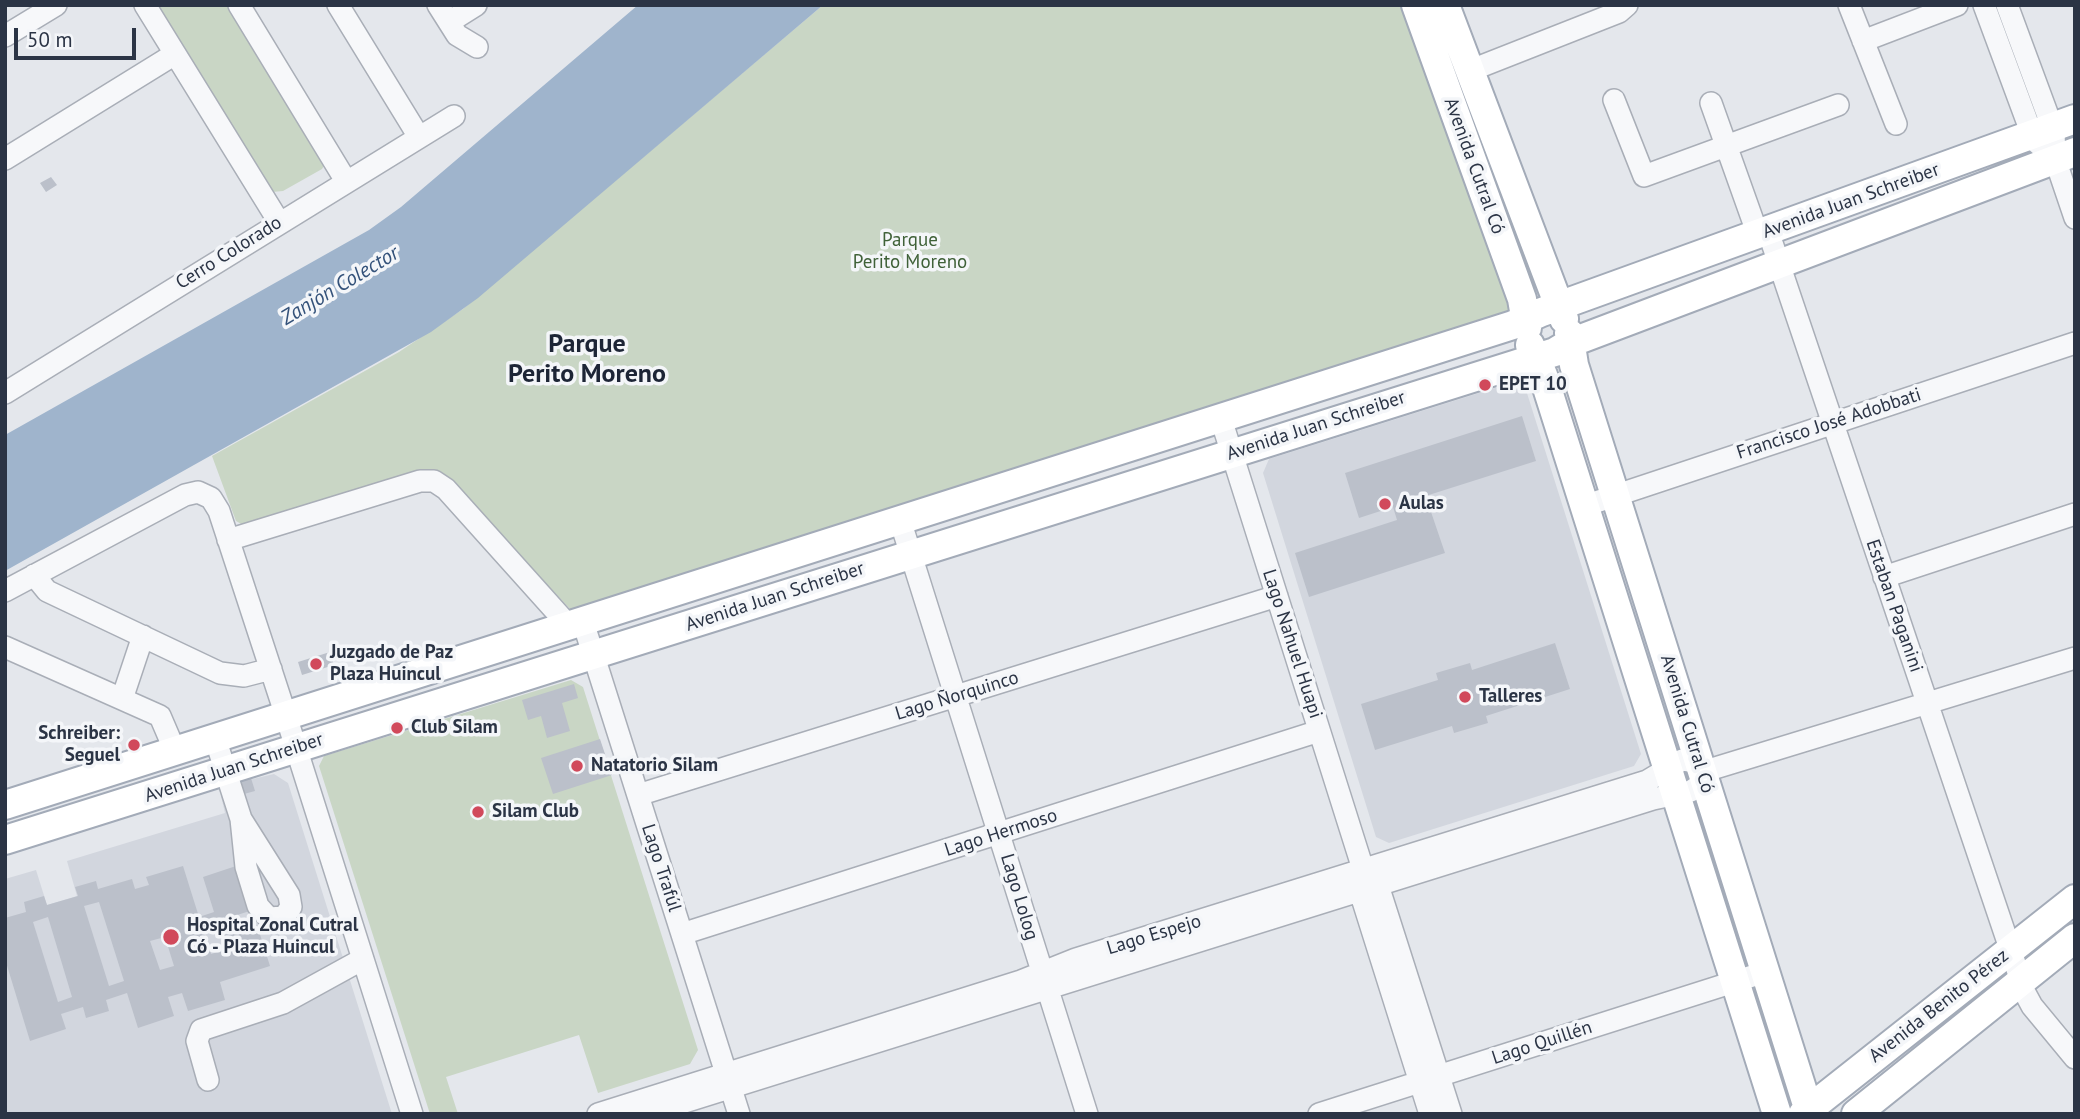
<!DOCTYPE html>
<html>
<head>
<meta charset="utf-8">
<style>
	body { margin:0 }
	#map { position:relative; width:2080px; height:1119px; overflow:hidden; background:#e4e7ec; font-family:"PT Sans",sans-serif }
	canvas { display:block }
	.frame { position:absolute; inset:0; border:7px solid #2b3445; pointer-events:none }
	.scale { position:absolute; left:14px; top:28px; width:122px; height:32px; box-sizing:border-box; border:4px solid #2b3445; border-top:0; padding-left:9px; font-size:21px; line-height:24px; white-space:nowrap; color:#2b3445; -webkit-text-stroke:5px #f4f6f9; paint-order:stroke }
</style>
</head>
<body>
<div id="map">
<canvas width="2080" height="1119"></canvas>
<div class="frame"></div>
<div class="scale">50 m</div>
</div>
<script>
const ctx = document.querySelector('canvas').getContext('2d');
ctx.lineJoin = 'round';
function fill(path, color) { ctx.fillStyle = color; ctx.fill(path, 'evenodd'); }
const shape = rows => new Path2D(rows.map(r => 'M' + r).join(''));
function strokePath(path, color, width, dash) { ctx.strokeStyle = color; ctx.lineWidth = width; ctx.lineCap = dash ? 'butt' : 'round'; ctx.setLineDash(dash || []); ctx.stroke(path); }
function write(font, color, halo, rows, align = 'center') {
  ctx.font = font + ' "PT Sans",sans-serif'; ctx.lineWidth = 7; ctx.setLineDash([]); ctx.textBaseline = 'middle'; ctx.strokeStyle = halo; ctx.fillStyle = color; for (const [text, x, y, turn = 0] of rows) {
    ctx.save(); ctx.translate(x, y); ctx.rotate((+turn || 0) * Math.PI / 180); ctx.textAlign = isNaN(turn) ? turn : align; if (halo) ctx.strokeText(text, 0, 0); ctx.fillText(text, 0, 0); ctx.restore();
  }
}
fill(shape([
	[1514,382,1526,390,1641,754,1634,766,1389,843,1376,837,1263,473,1269,459],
	[274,774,288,783,392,1114,5,1114,5,879,36,870,47,905,77,896,67,861,225,813,221,796,242,790,240,782]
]), '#d2d6de');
fill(shape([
	[154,5,231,5,325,164,322,169,283,191,272,192],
	[823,5,1405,5,1514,312,573,612,452,485,245,526,236,521,212,456,399,352,463,309],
	[571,680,583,687,698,1050,690,1064,598,1093,579,1035,446,1077,458,1114,430,1114,319,766,324,756]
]), '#c9d6c5');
fill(shape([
	[638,5,823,5,478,298,431,332,5,571,5,435,369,230,401,207]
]), '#9fb4cc');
fill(shape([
	[51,177,57,185,46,192,40,183],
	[1522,416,1536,461,1413,500,1418,513,1430,509,1445,553,1309,597,1295,553,1397,520,1393,507,1359,518,1345,473],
	[1555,643,1570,689,1486,716,1488,723,1454,733,1452,726,1375,750,1361,704,1438,680,1436,673,1470,663,1472,670],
	[330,652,334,665,302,675,298,662],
	[574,684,578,698,562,703,570,731,547,738,541,716,528,720,522,700],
	[600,739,612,775,553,794,541,758],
	[251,778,255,791,244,794,240,782],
	[239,865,253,910,202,926,211,954,225,950,221,936,257,925,270,966,220,982,225,1000,188,1011,182,993,168,997,174,1016,138,1028,127,993,106,1000,109,1011,86,1018,83,1007,61,1014,66,1029,30,1041,5,959,5,918,26,912,24,902,44,896,47,905,78,896,75,887,96,881,98,889,132,879,135,889,149,885,146,877,183,866,199,917,214,912,203,877],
	[99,902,124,981,109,986,84,906],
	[48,917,72,997,58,1002,33,922],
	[165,937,174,966,160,970,150,941]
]), '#bbc0ca');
const minor = shape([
	[145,5,279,222],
	[239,5,346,181],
	[338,5,419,137],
	[438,5,457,35,477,47],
	[1849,5,1896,124],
	[1984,5,2034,140,2055,159],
	[2007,5,2054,132,2055,159,2075,218],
	[449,22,476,5],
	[5,36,56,5],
	[1863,41,1957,5],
	[1469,71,1619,12,1627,5],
	[1614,100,1644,176,1838,105],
	[1711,103,1758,235],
	[5,159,175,54],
	[1768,231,2025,993,2032,1006,2075,1058],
	[5,393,454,116],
	[1221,419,1363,869],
	[1584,506,2075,343],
	[900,520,1087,1114],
	[228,540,420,481,434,481,446,489,569,626],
	[34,575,47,591,220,673,244,676,271,669],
	[1884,577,2075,514],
	[5,591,185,495,198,492,211,498,219,511,286,716,412,1114],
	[583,622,739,1114],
	[5,647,160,716,175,751],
	[122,699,143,636],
	[215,738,241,819,246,867,258,906,269,918,284,917,291,907,289,895,241,819],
	[1702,772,2075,658],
	[638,795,1277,596],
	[1374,873,1451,1114],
	[1356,879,1430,1114],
	[682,934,1319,731],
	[208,1080,197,1041,201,1030,283,1003,363,959],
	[598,1114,1021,981,1076,959,1647,781,1682,760,1694,762,1702,772,1701,784,1691,791,1653,799,646,1114],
	[1319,1114,1765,972]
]);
const major = shape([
	[1416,5,1522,299,1527,328],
	[1445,5,1564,319],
	[1569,333,1574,365,1810,1114],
	[1530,345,1543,375,1777,1114],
	[5,805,1513,325,1542,312,2075,119],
	[5,840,1555,352,1570,343,2075,152],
	[1803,1114,2075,899],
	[1856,1114,2075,938]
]);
strokePath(minor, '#a9aeb7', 24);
strokePath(major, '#a3abb8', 32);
strokePath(minor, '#f7f8fa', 21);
strokePath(major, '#fff', 28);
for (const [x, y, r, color] of [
	[1485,385,7,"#d1495b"],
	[1385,504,7,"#d1495b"],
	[316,664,7,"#d1495b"],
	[1465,697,7,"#d1495b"],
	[397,728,7,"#d1495b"],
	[134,745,7,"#d1495b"],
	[577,766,7,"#d1495b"],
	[478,812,7,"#d1495b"],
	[171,937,9,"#d1495b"]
]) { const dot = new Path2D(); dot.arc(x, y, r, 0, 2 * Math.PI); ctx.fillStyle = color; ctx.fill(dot); strokePath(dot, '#f4f6f9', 2.5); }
write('19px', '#2b3445', '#f4f6f9', [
	["Avenida Cutral Có",1474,166,70],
	["Avenida Juan Schreiber",1851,201,-20],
	["Cerro Colorado",229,253,-32],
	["Francisco José Adobbati",1829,424,-18],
	["Avenida Juan Schreiber",1316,426,-18],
	["Avenida Juan Schreiber",775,597,-18],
	["Estaban Paganini",1894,606,71],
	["Lago Nahuel Huapi",1292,644,72],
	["Lago Ñorquinco",957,696,-17],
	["Avenida Cutral Có",1687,724,73],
	["Avenida Juan Schreiber",234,768,-18],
	["Lago Hermoso",1001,833,-18],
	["Lago Trafúl",661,868,72],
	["Lago Lolog",1019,897,73],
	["Lago Espejo",1154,935,-17],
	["Avenida Benito Pérez",1939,1006,-38],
	["Lago Quillén",1542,1043,-18]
]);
write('19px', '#3f6138', '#f4f6f9', [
	["Parque",910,241],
	["Perito Moreno",910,263]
]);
write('bold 19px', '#2b3445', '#f4f6f9', [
	["EPET 10",1499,385],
	["Aulas",1399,504],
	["Juzgado de Paz",330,653],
	["Plaza Huincul",330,675],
	["Talleres",1479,697],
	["Club Silam",411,728],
	["Schreiber:",120,734,"right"],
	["Seguel",120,756,"right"],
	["Natatorio Silam",591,766],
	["Silam Club",492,812],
	["Hospital Zonal Cutral",187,926],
	["Có - Plaza Huincul",187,948]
], 'left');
write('italic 21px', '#34527a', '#f4f6f9', [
	["Zanjón Colector",340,286,-31]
]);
write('bold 26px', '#1d2536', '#f4f6f9', [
	["Parque",587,345],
	["Perito Moreno",587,375]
]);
</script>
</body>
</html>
